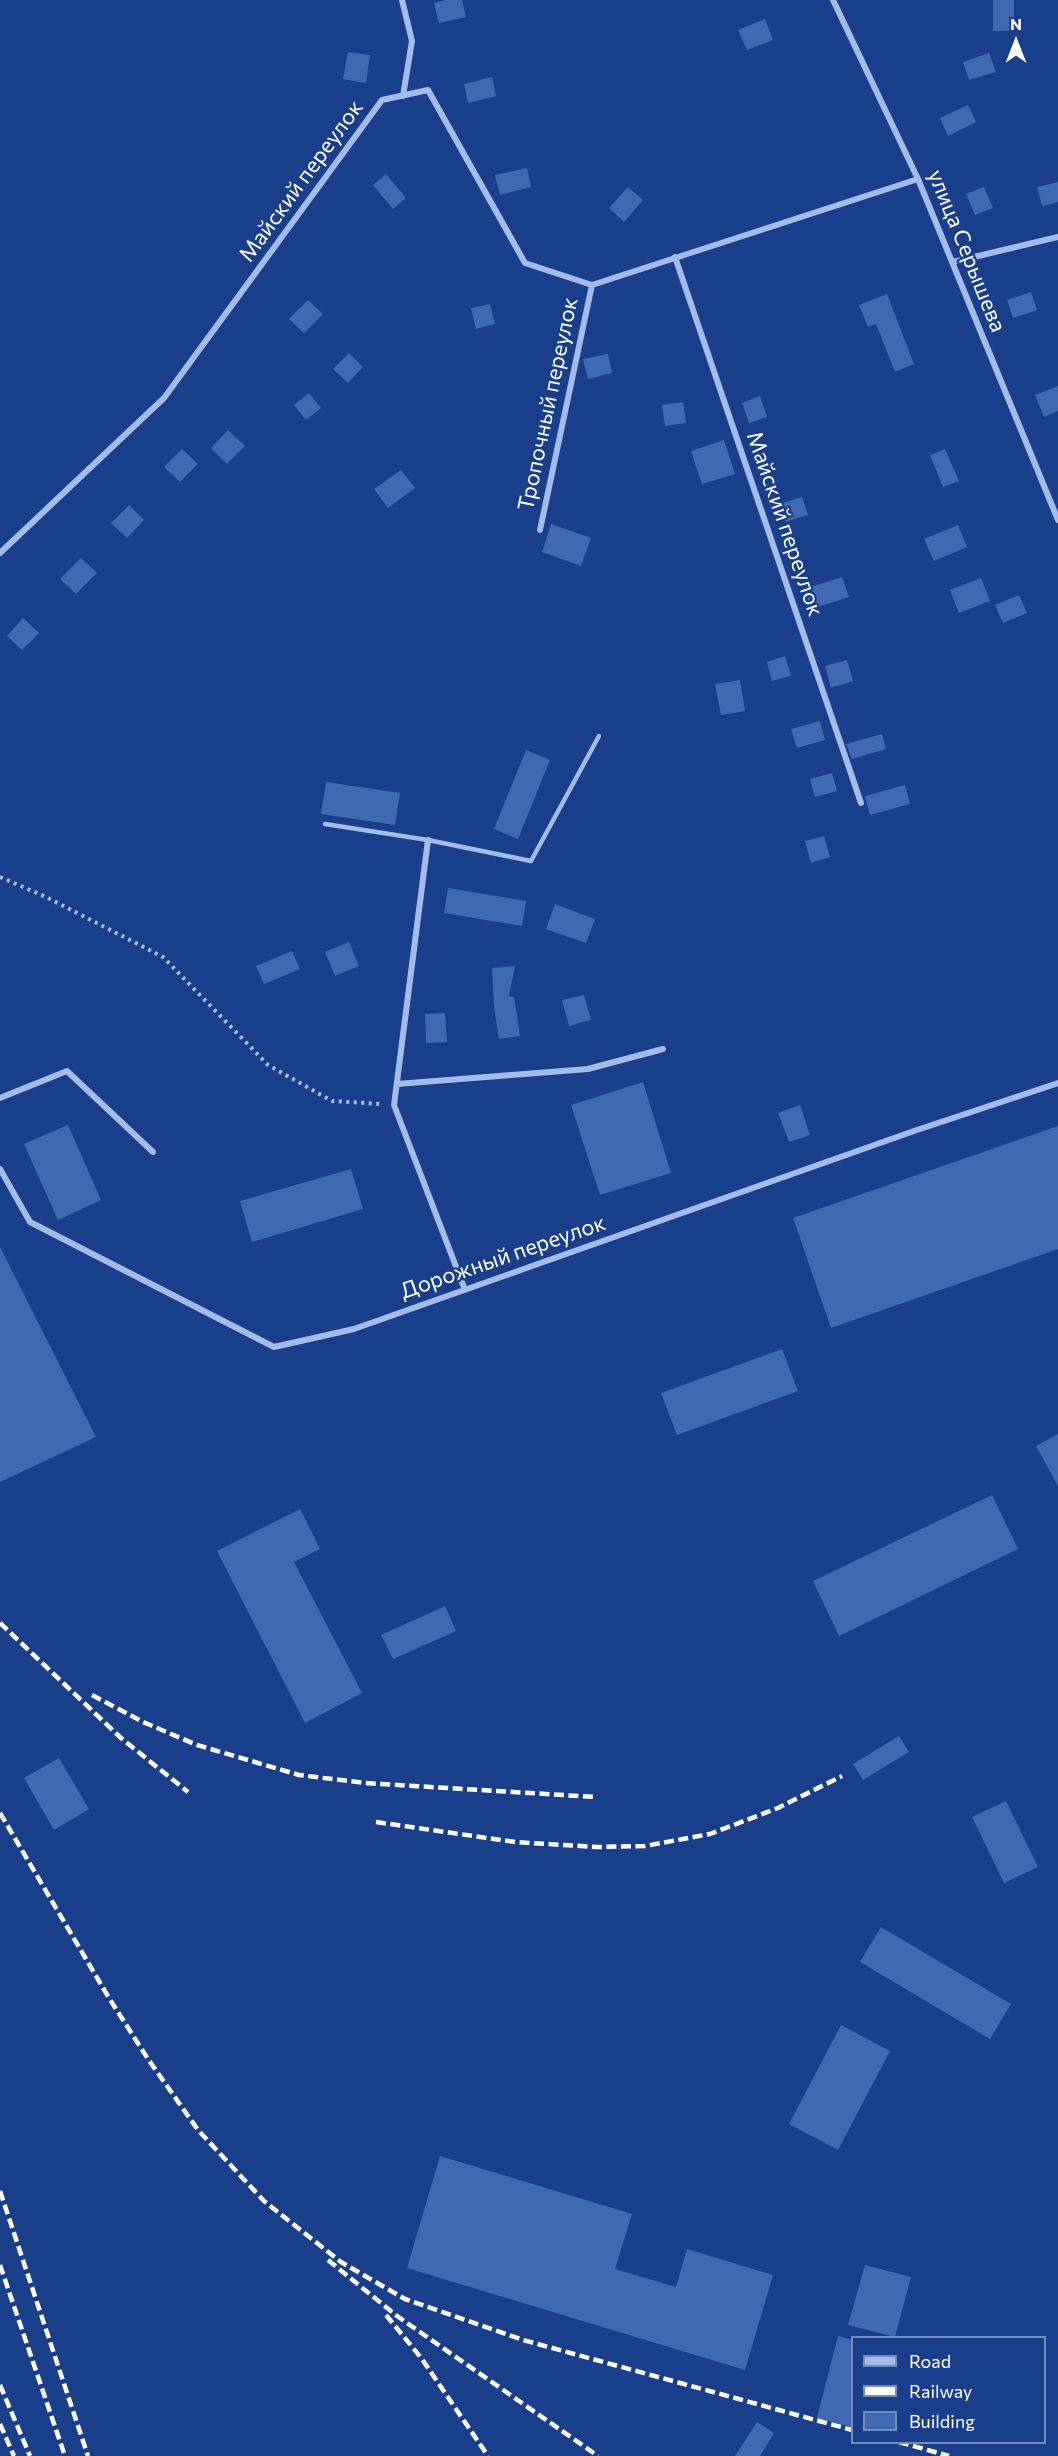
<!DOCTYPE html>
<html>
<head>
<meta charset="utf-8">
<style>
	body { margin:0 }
	#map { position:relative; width:1058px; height:2456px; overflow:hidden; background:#193f8a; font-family:Commissioner,sans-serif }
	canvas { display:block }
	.legend { position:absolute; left:851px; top:2336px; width:195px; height:108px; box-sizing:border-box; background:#193f8a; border:2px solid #758cb9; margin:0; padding:8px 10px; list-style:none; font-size:18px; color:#fff }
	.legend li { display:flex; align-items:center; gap:12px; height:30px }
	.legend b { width:30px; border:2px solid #758cb9 }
	.north { position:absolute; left:986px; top:12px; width:60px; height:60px; -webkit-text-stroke:4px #193f8a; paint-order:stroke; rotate:0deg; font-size:16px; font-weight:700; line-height:24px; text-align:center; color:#fff }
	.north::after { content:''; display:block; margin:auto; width:21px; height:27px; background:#fff; clip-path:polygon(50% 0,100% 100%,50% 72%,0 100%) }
</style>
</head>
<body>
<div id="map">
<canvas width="1058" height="2456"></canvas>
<ul class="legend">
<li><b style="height:8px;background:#a2bded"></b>Road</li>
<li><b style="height:8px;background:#fff"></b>Railway</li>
<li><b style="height:16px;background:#4169b2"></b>Building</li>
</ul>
<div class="north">N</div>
</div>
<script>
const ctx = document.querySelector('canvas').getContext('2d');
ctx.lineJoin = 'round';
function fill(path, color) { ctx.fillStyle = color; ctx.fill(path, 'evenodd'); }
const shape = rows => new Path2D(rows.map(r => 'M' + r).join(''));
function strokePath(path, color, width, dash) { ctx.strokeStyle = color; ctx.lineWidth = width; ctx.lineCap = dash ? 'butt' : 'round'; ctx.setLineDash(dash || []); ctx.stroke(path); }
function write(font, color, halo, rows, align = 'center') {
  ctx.font = font + ' Commissioner,sans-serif'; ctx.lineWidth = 4.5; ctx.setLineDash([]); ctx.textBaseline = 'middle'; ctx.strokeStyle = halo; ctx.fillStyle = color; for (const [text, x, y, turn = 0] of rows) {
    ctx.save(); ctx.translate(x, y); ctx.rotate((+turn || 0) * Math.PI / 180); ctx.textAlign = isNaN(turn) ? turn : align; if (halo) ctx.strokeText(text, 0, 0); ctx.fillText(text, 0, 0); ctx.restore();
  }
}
fill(shape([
	[446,0,462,0,466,17,439,23,434,3],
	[993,0,1014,0,1014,31,993,31],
	[765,19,773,40,747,50,738,30],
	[348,52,370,55,366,83,343,79],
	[989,53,996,72,969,80,963,62],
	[492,77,496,96,468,103,464,84],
	[968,105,976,122,948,136,940,118],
	[527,168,531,187,500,195,495,175],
	[386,174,406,198,393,209,373,185],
	[1058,182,1058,202,1042,206,1037,187],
	[628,187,643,200,624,222,609,208],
	[984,187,993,208,975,215,966,194],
	[1031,292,1037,310,1013,318,1007,300],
	[887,294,914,364,895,372,876,324,868,327,859,305],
	[308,300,323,314,304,333,289,319],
	[490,304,495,324,476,329,471,308],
	[349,353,363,367,348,383,333,369],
	[608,354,612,373,588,379,583,359],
	[1058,386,1058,411,1044,417,1035,395],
	[309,393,321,408,306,420,294,405],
	[760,396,767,417,749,423,742,403],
	[683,402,686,423,665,426,662,405],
	[228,430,245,446,227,464,211,448],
	[724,440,735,474,702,484,691,451],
	[182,449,198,464,180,482,164,467],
	[945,449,959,481,943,487,930,455],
	[401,470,415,488,388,508,374,489],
	[802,497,808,515,785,522,779,504],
	[129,505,144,520,127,538,111,523],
	[551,524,591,538,581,566,542,552],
	[958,525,967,547,934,561,924,539],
	[81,558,97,573,76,594,60,579],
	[842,577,849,597,811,609,804,589],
	[981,578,990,601,959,613,950,590],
	[1019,595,1027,613,1003,623,995,605],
	[23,618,39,633,22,650,7,636],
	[785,656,791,676,772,681,767,662],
	[847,660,853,681,831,688,825,666],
	[740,680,745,711,721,715,715,684],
	[820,721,825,740,797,748,791,729],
	[882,734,886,749,852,759,846,744],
	[526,750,550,760,518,839,494,829],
	[832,773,837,791,815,797,810,779],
	[326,782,400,793,395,825,321,814],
	[905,785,910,804,870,815,865,796],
	[824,836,830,857,811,863,805,841],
	[448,888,526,901,522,926,444,913],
	[555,904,595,919,586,943,546,929],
	[349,942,359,966,335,976,325,952],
	[292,951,300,969,264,984,256,966],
	[515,966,509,996,514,997,520,1036,499,1039,494,1007,492,968],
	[584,995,591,1020,569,1026,562,1000],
	[445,1013,447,1042,426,1043,425,1014],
	[643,1082,671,1173,600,1195,571,1105],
	[800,1105,810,1135,789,1142,778,1113],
	[68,1125,101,1200,58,1220,24,1144],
	[1058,1126,1058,1249,831,1328,793,1218],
	[351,1169,363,1209,252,1242,240,1201],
	[0,1247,96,1437,0,1482],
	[782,1349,798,1391,677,1435,661,1393],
	[1058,1434,1058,1486,1036,1446],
	[992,1495,1018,1549,839,1636,813,1581],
	[300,1509,320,1549,294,1562,362,1693,305,1723,217,1551],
	[445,1606,456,1631,393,1659,381,1635],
	[899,1736,909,1752,863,1780,853,1764],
	[59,1758,89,1809,54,1830,24,1778],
	[1006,1801,1038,1867,1004,1883,972,1817],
	[881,1927,1011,2004,990,2039,860,1962],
	[841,2025,890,2051,838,2150,789,2124],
	[440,2156,632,2214,615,2269,676,2287,687,2249,773,2275,745,2370,407,2268],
	[865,2265,911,2277,895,2337,848,2325],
	[838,2336,852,2340,852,2427,817,2418],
	[757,2422,774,2433,760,2456,735,2456]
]), '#4169b2');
strokePath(shape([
	[0,877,46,897,163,957,268,1065,332,1101,381,1104]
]), '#a2bded', 4, [3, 4.5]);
strokePath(shape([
	[325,824,428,840,531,861,599,736]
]), '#a2bded', 4.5);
strokePath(shape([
	[402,0,412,41,403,96],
	[833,0,918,179,1058,520],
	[675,257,861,803],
	[953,262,1058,237],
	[540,530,592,285],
	[0,553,164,398,382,100,428,90,525,263,592,285,918,179],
	[428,840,394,1105,465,1290],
	[397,1084,588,1069,663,1049],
	[0,1098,67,1071,153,1152],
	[0,1169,30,1222,274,1347,354,1329,914,1131,1058,1083]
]), '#a2bded', 6);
strokePath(shape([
	[0,1623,121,1738,188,1792],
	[92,1695,143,1722,197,1745,299,1775,365,1783,595,1797],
	[0,1813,109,1998,148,2059,198,2130,264,2201,341,2262,405,2299,523,2340,852,2430],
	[376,1822,515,1842,597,1847,645,1846,710,1834,778,1808,842,1776],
	[0,2191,88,2456],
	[328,2260,397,2316,598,2456],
	[0,2265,65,2456],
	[386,2315,422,2359,488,2456],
	[0,2385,30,2456],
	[0,2424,14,2456],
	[899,2442,949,2456]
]), '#fff', 4.5, [10, 4.5]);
write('22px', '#fff', '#193f8a', [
	["Майский переулок",301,181,-54],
	["улица Серышева",967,251,68],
	["Тропочный переулок",548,404,-78],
	["Майский переулок",785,524,71],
	["Дорожный переулок",503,1257,-19]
]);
</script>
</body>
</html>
